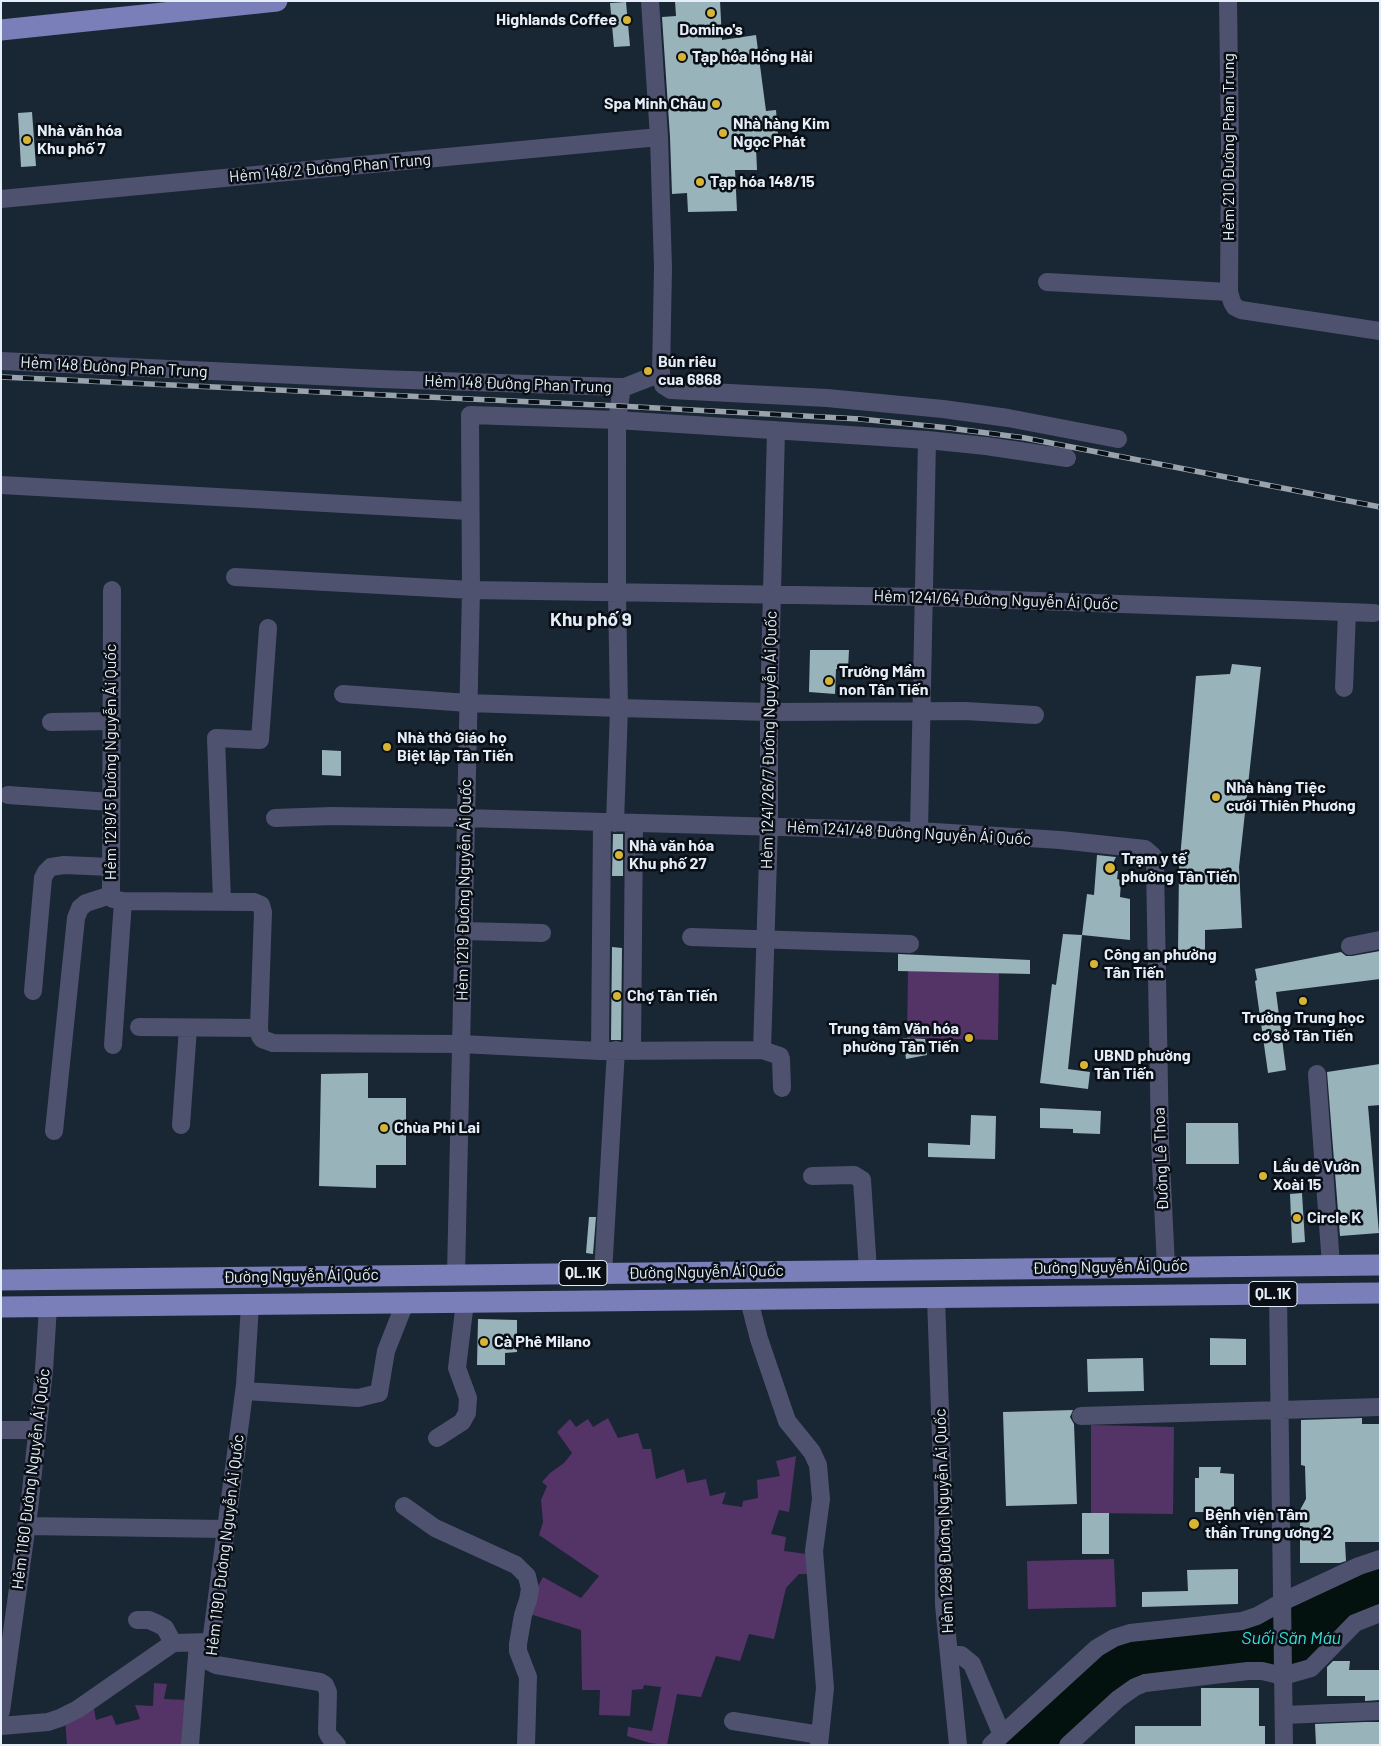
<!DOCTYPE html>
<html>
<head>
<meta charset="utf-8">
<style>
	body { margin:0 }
	#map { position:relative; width:1381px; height:1746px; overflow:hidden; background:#192634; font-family:Barlow,sans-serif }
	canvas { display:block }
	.frame { position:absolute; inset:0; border:2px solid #e5eef8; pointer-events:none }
</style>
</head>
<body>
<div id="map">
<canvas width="1381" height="1746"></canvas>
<div class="frame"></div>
</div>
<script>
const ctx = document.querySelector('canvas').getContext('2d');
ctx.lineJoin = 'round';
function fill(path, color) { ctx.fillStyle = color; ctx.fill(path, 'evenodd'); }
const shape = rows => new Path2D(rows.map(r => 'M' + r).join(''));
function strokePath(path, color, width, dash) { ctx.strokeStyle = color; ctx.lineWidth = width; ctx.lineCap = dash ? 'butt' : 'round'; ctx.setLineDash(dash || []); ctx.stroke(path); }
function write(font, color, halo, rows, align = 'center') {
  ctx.font = font + ' Barlow,sans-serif'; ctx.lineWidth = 5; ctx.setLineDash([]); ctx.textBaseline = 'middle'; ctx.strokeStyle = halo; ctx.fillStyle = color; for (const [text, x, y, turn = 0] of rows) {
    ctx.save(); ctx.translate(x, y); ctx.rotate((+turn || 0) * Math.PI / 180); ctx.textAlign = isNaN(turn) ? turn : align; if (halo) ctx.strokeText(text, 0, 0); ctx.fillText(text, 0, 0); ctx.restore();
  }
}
fill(shape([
	[908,971,999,973,998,1040,907,1038],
	[608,1418,618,1438,638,1433,643,1449,651,1449,656,1479,684,1469,687,1483,706,1479,710,1496,726,1492,722,1504,742,1507,743,1501,758,1498,757,1480,780,1476,776,1461,796,1456,789,1512,779,1510,771,1534,786,1537,784,1551,807,1554,810,1574,799,1574,786,1588,774,1639,749,1634,740,1661,716,1656,701,1697,677,1694,667,1745,650,1743,627,1736,628,1727,652,1731,661,1687,644,1685,643,1689,632,1690,630,1716,599,1715,600,1690,582,1690,581,1630,530,1614,536,1590,543,1577,581,1598,599,1576,539,1535,543,1522,541,1500,547,1486,542,1482,550,1473,564,1463,572,1453,557,1432,570,1419,576,1427,588,1419,593,1427],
	[1091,1425,1174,1427,1173,1514,1091,1513],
	[1114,1559,1116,1607,1028,1609,1027,1561],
	[154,1683,167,1684,164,1699,188,1700,185,1745,67,1745,65,1720,93,1703,96,1720,112,1715,116,1725,140,1719,135,1705,153,1706]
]), '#543366');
fill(shape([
	[1380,1564,1380,1606,1308,1662,1293,1668,1142,1678,1060,1745,999,1745,1116,1643,1244,1626]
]), '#03110f');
fill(shape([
	[675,1,720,1,722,40,756,35,766,111,776,110,779,145,756,147,757,170,735,170,737,211,688,212,687,193,672,194,670,137,662,17,676,16],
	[626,2,630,46,614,47,610,3],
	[32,112,36,166,21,167,18,113],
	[810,650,849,650,848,669,836,669,835,694,809,692],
	[1232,664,1261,667,1239,867,1242,928,1205,930,1205,951,1178,952,1179,870,1196,676,1230,674],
	[322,750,341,751,341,776,322,775],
	[613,834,623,834,623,876,612,876],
	[1097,855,1116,857,1109,871,1118,871,1117,879,1121,880,1120,897,1130,899,1130,940,1082,935,1068,1069,1090,1072,1088,1089,1040,1083,1052,984,1056,985,1063,934,1082,935,1087,894,1094,895],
	[612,947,622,948,621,1040,611,1040],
	[1380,951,1380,979,1276,992,1286,1070,1268,1073,1255,981,1257,980,1255,969,1341,952,1346,956,1352,956],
	[898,954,1030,960,1030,974,898,971],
	[903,1038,925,1039,927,1055,906,1059],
	[1380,1064,1380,1105,1368,1106,1379,1233,1340,1236,1327,1072],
	[368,1073,368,1098,406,1098,406,1165,376,1165,376,1188,319,1186,321,1074],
	[1040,1108,1101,1111,1100,1134,1073,1133,1073,1129,1040,1128],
	[971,1115,996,1116,995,1159,928,1157,928,1143,970,1145],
	[1186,1123,1238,1123,1239,1164,1186,1164],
	[1302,1193,1305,1242,1292,1243,1290,1194],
	[589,1217,596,1217,593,1254,586,1253],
	[478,1319,517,1320,517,1352,505,1353,505,1365,477,1365],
	[1210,1338,1246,1339,1246,1365,1210,1365],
	[1143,1358,1144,1391,1088,1392,1087,1359],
	[1073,1410,1070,1417,1074,1424,1077,1504,1006,1506,1003,1412],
	[1362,1418,1362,1424,1380,1424,1380,1542,1345,1542,1346,1561,1340,1563,1300,1563,1300,1510,1306,1499,1305,1466,1301,1465,1301,1420],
	[1199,1467,1221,1467,1220,1473,1234,1474,1234,1512,1195,1512,1195,1478,1199,1478],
	[1082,1513,1109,1513,1109,1554,1082,1554],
	[1238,1569,1238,1604,1142,1607,1142,1592,1188,1591,1187,1570],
	[1333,1661,1350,1661,1349,1670,1380,1670,1380,1700,1365,1701,1365,1696,1327,1696,1327,1667],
	[1201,1688,1259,1688,1259,1726,1265,1726,1265,1745,1135,1745,1135,1726,1201,1726],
	[1365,1722,1380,1722,1380,1745,1316,1745,1315,1724]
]), '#99b3bb');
strokePath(shape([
	[1228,1,1230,146,1229,292,1232,302,1235,307,1241,310,1380,331],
	[1,199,659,137],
	[1047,282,1229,292],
	[1,361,380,379,618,387,625,387,661,373,663,268,659,137,650,1],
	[661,373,663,385,671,390,827,398,943,409,1008,418,1118,439],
	[1,485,469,511],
	[235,577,471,590,925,597,1374,613],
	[112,590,111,895,113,899,123,901,254,902,261,905,263,912,259,1028,260,1036,262,1039,273,1043,461,1044,600,1051,762,1050,780,1056,781,1059,782,1088],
	[1344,688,1347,612],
	[343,694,468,703,619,708,769,712,965,711,1035,715],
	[51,722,111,721],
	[8,795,111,802],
	[275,818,332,816,465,818,919,831,1060,840,1145,849,1153,856,1155,865,1160,1141,1166,1267],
	[615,823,619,708,617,593,617,420,622,387],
	[919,831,927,440],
	[222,901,216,738,260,740,268,628],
	[463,931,542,933],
	[691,937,910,944],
	[1350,946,1380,940],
	[33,991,43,878,46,872,51,867,64,865,111,867],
	[139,1027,259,1028],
	[113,1045,123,901],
	[632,1050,634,824],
	[762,1050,769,826,769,712,776,430],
	[600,1051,602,822],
	[1317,1074,1331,1265],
	[181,1125,188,1028],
	[54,1131,76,918,80,908,86,903,111,895],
	[812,1176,854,1175,862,1180,868,1270],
	[603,1273,616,1050],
	[456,1275,471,590,470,415,617,420,927,440,986,446,1067,458],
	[1278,1294,1284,1745],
	[936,1298,943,1496,944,1605,958,1745],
	[749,1300,759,1339,787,1421,812,1452,818,1465,821,1499,814,1551,825,1688,819,1745],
	[250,1305,245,1385,209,1658,210,1662,216,1665,320,1682,325,1685,328,1692,327,1732,329,1736,337,1745],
	[245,1391,358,1398,379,1393,386,1351,405,1303],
	[1081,1416,1380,1407],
	[1,1430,37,1430],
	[437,1438,462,1422,467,1413,468,1398,457,1368,465,1302],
	[404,1506,435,1528,516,1565,527,1576,530,1589,528,1600,523,1615,518,1644,518,1651,528,1677,526,1745],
	[26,1526,225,1529],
	[137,1620,149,1620,158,1624,165,1628,173,1643],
	[949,1655,961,1655,972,1664,1002,1735],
	[1,1711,29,1509,44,1370,48,1307],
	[1284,1715,1380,1711],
	[733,1721,820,1735],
	[1,1726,48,1722,60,1718,78,1709,173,1643,210,1642],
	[190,1745,198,1643],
	[991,1745,1097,1648,1114,1638,1130,1633,1242,1621,1257,1616,1282,1602,1359,1566,1380,1559],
	[1068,1745,1118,1699,1135,1687,1145,1683,1248,1671,1262,1671,1283,1676,1311,1668,1355,1623,1380,1613]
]), '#4f526f', 18);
strokePath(shape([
	[1,30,277,1],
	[1,1280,1380,1265],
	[1,1307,1380,1293]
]), '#7a7eb9', 21);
const rail = shape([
	[1,377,619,406,860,419,949,428,1025,438,1380,507]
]);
strokePath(rail, '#98a3ae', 5.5);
strokePath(rail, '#090f15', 4, [11]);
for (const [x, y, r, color] of [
	[711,13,5,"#d8b434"],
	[627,20,5,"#d8b434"],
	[682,57,5,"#d8b434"],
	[716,104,5,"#d8b434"],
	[723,133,5,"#d8b434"],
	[27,140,5,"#d8b434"],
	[700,182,5,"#d8b434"],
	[648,371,5,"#d8b434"],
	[829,681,5,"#d8b434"],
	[387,747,5,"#d8b434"],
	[1216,797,5,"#d8b434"],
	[619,855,5,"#d8b434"],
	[1110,868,6,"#d8b434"],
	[1094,964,5,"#d8b434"],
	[617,996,5,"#d8b434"],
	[1303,1001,5,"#d8b434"],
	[969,1038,5,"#d8b434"],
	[1084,1065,5,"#d8b434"],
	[384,1128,5,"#d8b434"],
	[1263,1176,5,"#d8b434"],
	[1297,1218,5,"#d8b434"],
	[484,1342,5,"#d8b434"],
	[1194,1524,6,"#d8b434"]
]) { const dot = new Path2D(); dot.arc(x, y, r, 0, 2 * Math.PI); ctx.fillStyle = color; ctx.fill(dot); strokePath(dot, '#090f15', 2); }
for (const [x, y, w] of [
	[583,1273,48],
	[1273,1294,48]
]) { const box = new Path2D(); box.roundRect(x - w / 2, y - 12.5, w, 25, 4); ctx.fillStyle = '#090f15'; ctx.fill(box); strokePath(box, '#e5eef8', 1); }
write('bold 15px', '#e5eef8', null, [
	["QL.1K",583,1273],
	["QL.1K",1273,1294]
]);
write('bold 16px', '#e5eef8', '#090f15', [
	["Highlands Coffee",617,20,"right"],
	["Domino's",711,30,"center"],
	["Tạp hóa Hồng Hải",692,57],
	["Spa Minh Châu",706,104,"right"],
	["Nhà hàng Kim",733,124],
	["Ngọc Phát",733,142],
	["Nhà văn hóa",37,131],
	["Khu phố 7",37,149],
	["Tạp hóa 148/15",710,182],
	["Bún riêu",658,362],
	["cua 6868",658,380],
	["Trường Mầm",839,672],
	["non Tân Tiến",839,690],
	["Nhà thờ Giáo họ",397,738],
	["Biệt lập Tân Tiến",397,756],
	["Nhà hàng Tiệc",1226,788],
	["cưới Thiên Phương",1226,806],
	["Nhà văn hóa",629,846],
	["Khu phố 27",629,864],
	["Trạm y tế",1121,859],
	["phường Tân Tiến",1121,877],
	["Công an phường",1104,955],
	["Tân Tiến",1104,973],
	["Chợ Tân Tiến",627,996],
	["Trường Trung học",1303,1018,"center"],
	["cơ sở Tân Tiến",1303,1036,"center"],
	["Trung tâm Văn hóa",959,1029,"right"],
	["phường Tân Tiến",959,1047,"right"],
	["UBND phường",1094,1056],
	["Tân Tiến",1094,1074],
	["Chùa Phi Lai",394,1128],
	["Lẩu dê Vườn",1273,1167],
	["Xoài 15",1273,1185],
	["Circle K",1307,1218],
	["Cà Phê Milano",494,1342],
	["Bệnh viện Tâm",1205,1515],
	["thần Trung ương 2",1205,1533]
], 'left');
write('16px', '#e5eef8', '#090f15', [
	["Hẻm 210 Đường Phan Trung",1229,147,-90],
	["Hẻm 148/2 Đường Phan Trung",330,168,-5],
	["Hẻm 148 Đường Phan Trung",114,367,3],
	["Hẻm 148 Đường Phan Trung",518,384,2],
	["Hẻm 1241/64 Đường Nguyễn Ái Quốc",996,600,2],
	["Hẻm 1241/26/7 Đường Nguyễn Ái Quốc",769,740,-89],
	["Hẻm 1219/5 Đường Nguyễn Ái Quốc",111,762,-90],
	["Hẻm 1241/48 Đường Nguyễn Ái Quốc",909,833,3],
	["Hẻm 1219 Đường Nguyễn Ái Quốc",464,890,-89],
	["Đường Lê Thoa",1161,1159,-92],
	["Đường Nguyễn Ái Quốc",1110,1267,-1],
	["Đường Nguyễn Ái Quốc",706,1272,-1],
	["Đường Nguyễn Ái Quốc",301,1276,-1],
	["Hẻm 1160 Đường Nguyễn Ái Quốc",31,1479,-83],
	["Hẻm 1298 Đường Nguyễn Ái Quốc",944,1521,-92],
	["Hẻm 1190 Đường Nguyễn Ái Quốc",225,1545,-83]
]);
write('italic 18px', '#35e2d4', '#090f15', [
	["Suối Săn Máu",1291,1638]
]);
write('bold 19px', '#e5eef8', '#090f15', [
	["Khu phố 9",591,620]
]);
</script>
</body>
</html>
